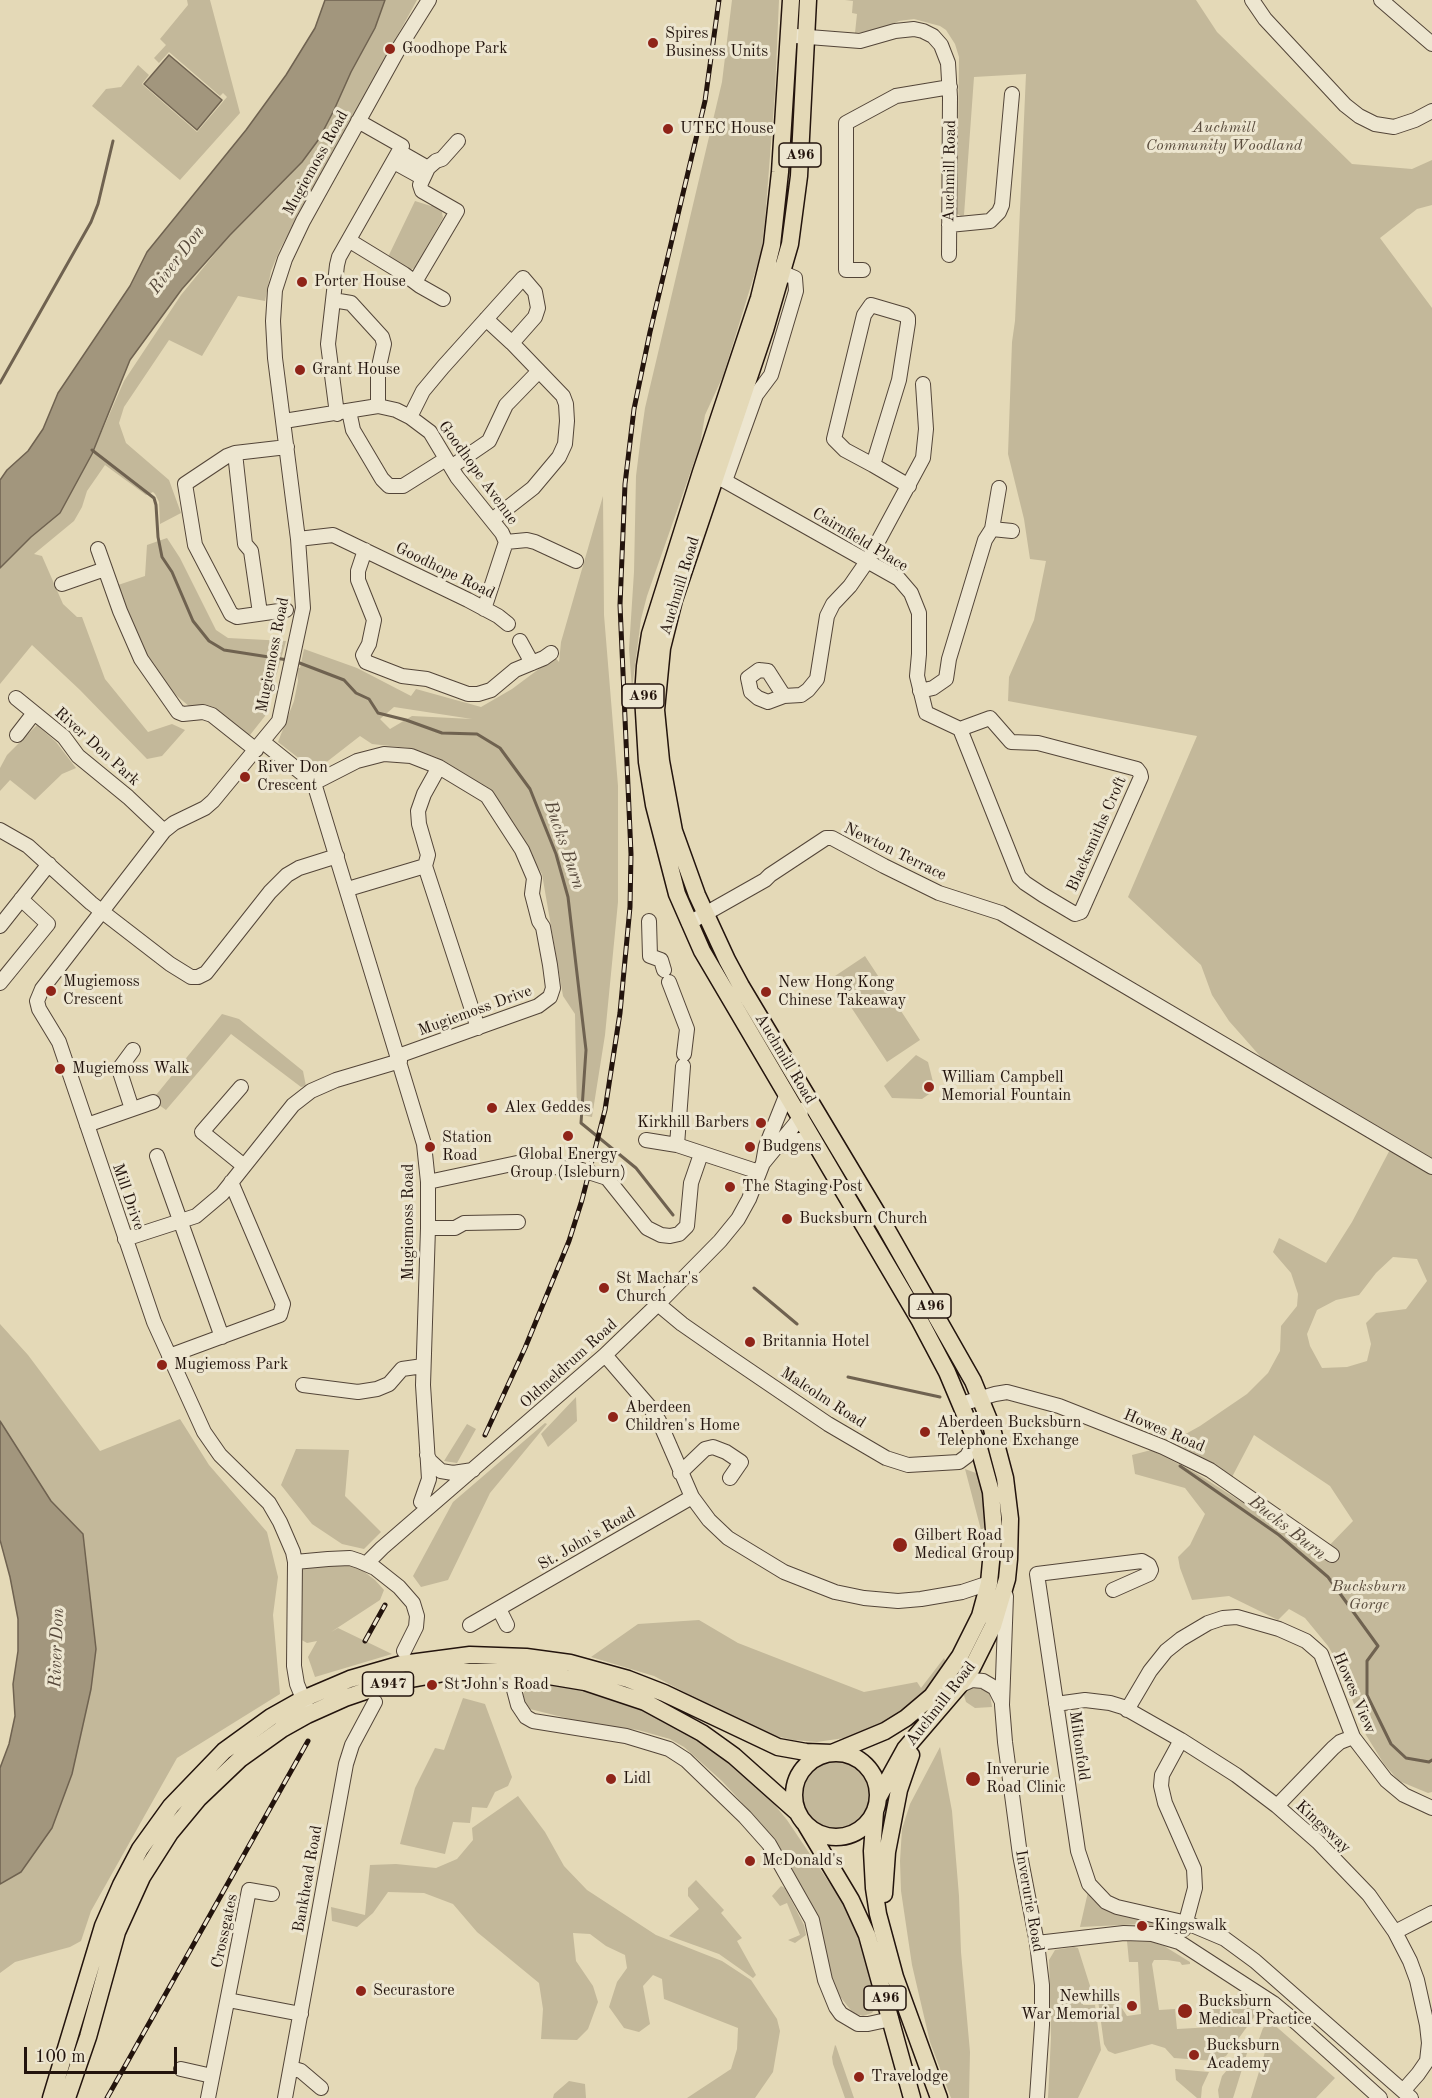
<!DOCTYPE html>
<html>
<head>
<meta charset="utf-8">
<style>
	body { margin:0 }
	#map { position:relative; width:1432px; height:2098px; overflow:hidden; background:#e4d9b7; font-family:"Old Standard TT",serif }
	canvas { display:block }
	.scale { position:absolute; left:24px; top:2047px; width:153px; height:27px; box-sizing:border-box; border:3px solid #23140d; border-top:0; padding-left:8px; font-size:18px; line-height:21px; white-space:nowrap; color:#23140d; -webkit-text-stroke:4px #ede6d0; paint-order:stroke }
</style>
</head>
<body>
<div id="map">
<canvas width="1432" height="2098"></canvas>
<div class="scale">100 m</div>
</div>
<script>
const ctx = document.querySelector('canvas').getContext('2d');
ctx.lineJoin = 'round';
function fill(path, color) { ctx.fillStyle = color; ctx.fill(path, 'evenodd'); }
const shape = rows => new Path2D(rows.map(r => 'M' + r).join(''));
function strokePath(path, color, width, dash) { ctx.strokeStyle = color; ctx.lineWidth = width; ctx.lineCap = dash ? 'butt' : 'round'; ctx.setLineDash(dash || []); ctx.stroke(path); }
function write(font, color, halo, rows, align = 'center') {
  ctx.font = font + ' "Old Standard TT",serif'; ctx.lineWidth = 6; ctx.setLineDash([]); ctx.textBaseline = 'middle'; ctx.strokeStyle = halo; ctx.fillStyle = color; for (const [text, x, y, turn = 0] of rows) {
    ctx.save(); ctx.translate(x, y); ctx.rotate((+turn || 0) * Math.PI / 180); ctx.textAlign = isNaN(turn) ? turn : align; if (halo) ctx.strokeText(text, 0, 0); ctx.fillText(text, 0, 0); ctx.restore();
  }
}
fill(shape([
	[187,0,210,0,240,113,180,180,92,106,106,89,121,87,138,65,149,75,142,84,197,132,227,97,223,93,220,96,169,52,159,63,154,58,166,45,160,39,188,5],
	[385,0,417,0,280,249,271,271,265,301,238,296,202,356,169,340,124,407,119,423,126,443,169,480,181,513,160,524,159,502,155,494,153,492,146,495,105,465,87,491,82,507,74,521,34,554,42,556,63,604,77,617,82,617,105,679,148,732,172,724,185,730,162,756,147,759,80,690,32,645,0,684,0,568,31,537,60,513,92,454,124,381,181,295,230,235,302,162,319,139,334,110,351,72,375,28],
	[732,0,779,0,775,92,765,220,761,253,723,376,705,415,700,445,647,596,641,619,632,689,629,649,634,572,636,476,641,436,645,408,722,82],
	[845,0,1196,0,1217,32,1352,164,1412,169,1432,160,1432,205,1417,209,1380,238,1432,308,1432,1792,1428,1793,1399,1781,1384,1764,1366,1735,1339,1665,1328,1646,1305,1618,1289,1609,1278,1620,1229,1596,1192,1600,1180,1568,1178,1557,1190,1545,1205,1514,1185,1488,1135,1474,1132,1455,1151,1450,1196,1473,1322,1553,1353,1521,1330,1486,1254,1435,1232,1477,1173,1441,1200,1426,1247,1394,1268,1373,1280,1351,1281,1326,1297,1306,1298,1294,1291,1273,1273,1252,1279,1238,1326,1263,1352,1222,1395,1140,1275,1073,1229,1021,1212,995,1201,965,1128,897,1197,736,1008,701,1009,677,1034,620,1046,561,1030,559,1024,519,1008,454,1012,342,1015,321,1026,74,974,77,964,215,961,216,957,214,959,57,955,44,946,30,940,26,914,19,899,21,879,30,855,33,857,14,852,13,853,1],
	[1393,1257,1417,1259,1427,1281,1406,1309,1376,1313,1366,1323,1371,1344,1367,1361,1347,1367,1322,1368,1310,1346,1307,1334,1317,1310,1336,1300,1359,1295,1376,1273],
	[415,201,431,206,434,202,441,207,443,218,415,268,409,270,388,257],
	[603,496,604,615,618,786,618,902,605,1035,592,1117,577,1114,575,1014,563,996,542,874,514,826,478,786,436,757,409,748,372,744,360,736,315,771,278,742,294,701,298,681,297,668,300,668,304,649,357,668,411,696,416,689,481,707,512,689,555,657,559,662,561,642],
	[394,707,472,719,412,716,390,729,380,719],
	[167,538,180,558,216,630,228,638,286,641,265,716,250,735,190,707,170,690,146,656,118,585,145,576,147,545],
	[37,725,56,742,76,768,62,774,35,800,10,780,0,791,0,768,7,755],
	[865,956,920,1040,887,1062,832,978],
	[222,1014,239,1019,303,1071,306,1086,301,1087,231,1034,166,1110,152,1100],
	[916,1055,928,1062,935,1090,922,1099,892,1098,884,1086],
	[0,1324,28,1355,100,1451,180,1419,209,1465,267,1532,278,1577,273,1615,280,1694,177,1758,91,1911,81,1941,70,1947,15,1962,0,1973,0,1884,21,1872,52,1828,72,1774,91,1689,96,1649,83,1534,51,1501,0,1421],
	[576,1397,577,1421,548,1447,541,1434],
	[545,1423,547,1424,490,1493,448,1580,421,1587,413,1576,453,1502],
	[467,1424,476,1429,457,1463,444,1461],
	[296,1449,349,1450,345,1496,381,1532,364,1549,342,1544,312,1524,281,1485],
	[965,1469,976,1473,982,1480,988,1525,981,1530],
	[354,1564,375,1580,384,1590,380,1600,331,1632,338,1628,392,1654,315,1677,308,1657,317,1641,307,1643,298,1638,295,1569],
	[699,1620,738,1643,864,1692,917,1682,921,1688,944,1658,948,1666,921,1697,880,1726,851,1737,817,1742,793,1740,771,1735,731,1717,654,1676,591,1657,638,1624],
	[532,1681,564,1684,654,1713,710,1745,765,1793,787,1820,851,1915,866,1955,878,2004,872,2013,863,2016,853,2013,835,1990,826,1958,819,1921,810,1902,775,1841,760,1822,722,1781,684,1747,670,1739,638,1730,578,1721,530,1709,524,1700,523,1694,528,1685],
	[972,1685,989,1688,992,1707,975,1708,966,1702,963,1692],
	[463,1698,485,1704,512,1777,508,1786,495,1792,487,1808,472,1807,470,1823,453,1822,445,1854,400,1844,415,1788,435,1748,444,1750],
	[940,1747,952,1811,959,1896,961,1952,970,2052,969,2098,951,2098,930,2042,912,1965,901,1891,900,1861,902,1829,910,1804],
	'800 1795a36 36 0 1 1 72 0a36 36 0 1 1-72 0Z',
	[518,1796,545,1832,564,1866,587,1890,656,1935,722,1961,751,1980,777,2019,780,2031,773,2072,755,2098,687,2098,731,2069,737,2049,738,2028,664,1999,662,1979,653,1975,643,1986,650,2024,639,2032,624,2028,609,2007,617,1982,627,1968,625,1955,606,1946,590,1934,573,1933,576,1961,593,1986,598,2002,588,2029,577,2040,541,2039,543,2009,539,1983,477,1932,453,1904,424,1893,388,1892,373,1913,357,1927,332,1921,331,1907,365,1915,370,1865,396,1864,436,1868,457,1859,473,1840,472,1828],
	[696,1880,724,1910,721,1913,742,1938,737,1941,756,1975,753,1978,719,1954,669,1936,699,1909,688,1896,688,1888],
	[781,1886,785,1888,804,1925,806,1935,795,1943,788,1940,800,1935,787,1903,780,1906,772,1896],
	[1088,1892,1179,1927,1178,1931,1175,1932,1143,1924,1080,1927],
	[1127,1941,1153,1942,1164,1946,1190,1962,1190,1964,1182,1965,1180,1962,1167,1960,1154,1960,1152,1964,1159,2010,1175,2009,1177,2029,1213,2027,1211,2006,1216,2005,1221,2010,1235,2009,1235,2000,1238,1991,1254,2002,1256,2011,1254,2017,1226,2056,1214,2061,1174,2058,1165,2048,1152,2044,1115,2054,1108,2051,1104,2044,1098,2000,1116,1999,1127,2016,1141,2014,1138,1962,1129,1962],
	[1074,1947,1078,1948,1091,1989,1082,1998,1083,2005,1095,2005,1101,2050,1078,2098,1048,2098,1051,2037,1049,1960,1055,1950],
	[1271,2022,1335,2078,1316,2098,1251,2098,1265,2052,1259,2039,1263,2028],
	[835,2045,836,2046,854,2098,845,2098,833,2064,832,2057],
	[1243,2051,1247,2053,1234,2095,1233,2098,1219,2098,1218,2090,1222,2076],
	[1175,2069,1209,2072,1202,2087,1201,2098,1197,2098,1176,2080],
	[569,2081,585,2084,586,2098,553,2098,554,2094]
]), '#c3b89a');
const water = shape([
	[325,0,385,0,375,28,351,72,334,110,319,139,302,162,230,235,182,289,130,360,92,454,60,513,31,537,0,568,0,480,7,470,28,451,43,429,58,393,130,286,147,252,246,130,286,75,315,28,325,0],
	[169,55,222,100,197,130,144,84,169,55],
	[0,1421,51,1501,83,1534,96,1649,91,1689,72,1774,52,1828,21,1872,0,1884,0,1768,9,1744,15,1716,13,1684,18,1651,18,1619,10,1577,0,1540,0,1421]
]);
fill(water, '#a2967d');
strokePath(water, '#6f6250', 1.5);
strokePath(shape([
	[0,383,91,222,98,204,113,141],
	[92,450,154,498,156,505,158,537,162,557,172,572,193,621,209,641,224,650,288,660],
	[297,662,344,680,356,693,369,699,378,713,406,720,442,733,477,734,500,748,530,789,556,854,568,897,586,1050,581,1123,636,1168,673,1215],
	[754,1288,797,1324],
	[848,1377,940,1397],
	[1180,1466,1279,1535,1328,1577,1378,1646,1367,1661,1367,1695,1391,1744,1406,1758,1429,1762,1432,1760]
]), '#6f6250', 3);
const minor = shape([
	[1252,0,1265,19,1345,105,1359,116,1375,124,1394,127,1415,120,1432,111],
	[1381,0,1432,44],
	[796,36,860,41,895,31,914,29,923,31,933,36,941,45,948,63,950,97,949,255],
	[400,152,428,168,436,161,442,159,458,141],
	[394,162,423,178],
	[949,225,990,221,999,212,1002,205,1012,94],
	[350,241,404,274,420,286,443,299],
	[863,270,846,270,846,123,896,96,950,87],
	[415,282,457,211,422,191,420,185,428,168],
	[333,300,351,303,382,337,384,344,378,371,378,406],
	[871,305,905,315,908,318,908,323,899,380,873,465,845,450,834,439,864,315,871,305],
	[486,319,512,343,563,396,566,404,567,421,565,444,559,457,533,488,492,520],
	[349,411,353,430,382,479,389,486,403,486,446,459],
	[337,414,328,344,337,265,339,257,402,146,358,121],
	[410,417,423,391,443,367,523,278,535,292,538,308,535,317,512,343],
	[284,421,378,406,396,410,410,417,430,432,457,477,502,533,506,542,484,609],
	[235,453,245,544,251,551,260,613],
	[873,465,909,486],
	[451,467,489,441,506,405,539,371],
	[706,474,725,481,899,579,911,593,919,613,919,654,917,676,926,713,960,729,990,718,1011,742,1038,743,1137,769,1140,773,1141,777,1081,912,1075,914,1043,895,1025,883,1019,877,960,729],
	[725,481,756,395,771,375,796,291,795,278,774,269],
	[992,529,1012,531],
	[298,539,333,535,468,600,498,616,508,624],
	[506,542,527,540,535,542,576,561],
	[98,549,120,611,141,659,178,712,183,714,203,712,212,715,256,750],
	[365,550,358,571,358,580,374,620,369,644,363,655,366,662,402,676,427,679,468,694,478,694,491,690,515,670,544,658,551,653],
	[62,584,105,569],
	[286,610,237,617,231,614,195,545,185,484,227,456,235,453,287,447],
	[520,641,532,663],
	[759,670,768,671,784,696,768,702,758,698,751,692,748,678,759,670],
	[920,691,933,688,946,679,949,659,985,540,992,529,999,488],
	[784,696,801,695,808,690,817,679,827,616,833,604,850,586,868,560,923,458,926,429,923,384],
	[16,698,64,737,78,756,128,797,164,831],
	[17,735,34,713],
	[263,742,314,783,424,1144,428,1182,428,1228,423,1385,429,1479,421,1502],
	[439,767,424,794,418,811,419,824,428,855,425,866,478,1028],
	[314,783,357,761,384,754,411,756,439,767,487,796,522,850,534,878,532,894,539,921,543,927,550,965,553,988,550,997,538,1006,398,1056],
	[0,830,28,846,91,903,170,964,191,977,198,977,206,973,270,892,287,875,299,868,337,856],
	[348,889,425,866],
	[649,921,650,956,661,960,664,970],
	[689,923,765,880,770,875,826,838,832,838,884,866,939,893,1001,913,1432,1167],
	[0,926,49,864],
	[669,982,687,1029,684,1054],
	[0,983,48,924,21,899],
	[241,1087,202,1132,244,1166],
	[132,1109,119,1069,133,1050],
	[87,1125,153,1102],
	[646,1140,677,1145,759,1172],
	[677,1145,683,1066],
	[777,1147,799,1140,815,1143],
	[157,1156,222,1337],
	[764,1162,800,1118,801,1110],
	[428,1182,517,1163,582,1170,607,1178,647,1228,661,1235,670,1236,679,1234,687,1226,691,1183,701,1154],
	[428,1228,455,1228,464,1223,518,1222],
	[125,1239,196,1216,222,1194,293,1105,311,1091,336,1080,400,1061],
	[658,1304,682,1324,728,1356,828,1424,886,1458,908,1465,959,1462,967,1456,976,1439],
	[605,1355,649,1406,659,1421,692,1497,709,1520,728,1538,784,1572,835,1592,864,1598,898,1601,921,1599,962,1592,989,1583],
	[169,1356,280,1315,283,1304,231,1182],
	[303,1385,358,1392,377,1389,389,1384,402,1369,423,1366],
	[961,1404,995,1394,1007,1392,1059,1406,1163,1447,1210,1470,1332,1555],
	[427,1455,430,1461,441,1471,453,1473,473,1470],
	[680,1473,705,1449,713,1447,726,1452,741,1462,730,1478],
	[295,1562,328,1559,350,1558,359,1561,375,1568,399,1587,413,1603,417,1616,416,1627,404,1651],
	[366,1564,382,1548,605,1355,658,1304,720,1241,738,1219,749,1199,763,1163,766,1146,786,1096],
	[1113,1590,1149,1574,1151,1570,1149,1565,1142,1561,1037,1574,1078,1851,1089,1884,1106,1902,1117,1907,1187,1923,1225,1939,1255,1961,1411,2098],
	[1006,1596,1002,1705,1005,1742,1020,1855,1037,1943,1042,1985,1042,2025,1037,2098],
	[499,1609,507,1625],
	[470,1625,692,1497],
	[509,1671,518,1705,526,1717,533,1721,626,1736,669,1749,686,1760,745,1817,769,1844,812,1920,825,1980,836,2007,841,2014,858,2024,868,2024,891,2019],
	[959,1686,972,1680,983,1681,995,1688,1001,1700],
	[1056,1704,1085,1700,1110,1703,1123,1707,1181,1740,1236,1775,1277,1806,1318,1842,1369,1895,1395,1932,1410,1961,1417,1980,1427,2025,1429,2043,1427,2061,1418,2074,1403,2091],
	[306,1706,297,1684,294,1666,295,1562,293,1552,280,1522,269,1503,220,1455,204,1432,154,1322,59,1042,39,1009,37,1001,42,989,164,831,174,823,205,808,213,801,279,721,303,608,298,539,275,358,273,321,275,290,285,259,303,221,399,48,429,0],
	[1127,1710,1150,1671,1166,1651,1181,1639,1208,1623,1223,1618,1237,1617,1279,1629,1306,1641,1321,1654,1353,1737,1386,1780,1404,1795,1432,1808],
	[1181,1740,1162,1775,1161,1786,1165,1803,1194,1869,1195,1888,1184,1929],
	[1277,1806,1333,1748,1340,1742,1353,1737],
	[1395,1932,1432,1913],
	[1037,1943,1124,1933,1152,1934,1179,1942,1273,2003,1297,2023,1380,2098],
	[228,2000,301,2014],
	[291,2068,301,2071,321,2088],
	[181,2069,212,2076],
	[208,2098,249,1890,272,1894],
	[285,2098,346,1764,352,1745,375,1702]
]);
const major = shape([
	[808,0,799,176,790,244,765,330,674,600,662,648,656,710,661,761,674,831,697,895,727,960,741,986,886,1228,973,1381,991,1425,1005,1478,1010,1519,1009,1559,1007,1579,993,1626,972,1668,959,1686,905,1749,878,1798],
	'794 1795a42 42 0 1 1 84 0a42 42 0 1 1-84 0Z',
	[875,1812,872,1851,874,1888,878,1914,895,1977,939,2098],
	[806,1825,851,1900,867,1935,912,2098],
	[884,1894,887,1852,899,1790,911,1755],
	[51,2098,103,1926,121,1885,140,1849,171,1806,224,1751,271,1717,303,1699,350,1679,402,1664,470,1655,526,1657,570,1663,628,1679,664,1693,778,1747,806,1752,832,1753,885,1731,906,1718,932,1696,960,1656,980,1616,989,1583,994,1530,991,1492,979,1448,947,1372,920,1321,702,951,677,894,654,805,647,762,643,696,645,666,650,634,701,472,759,298,772,245,780,172,791,0],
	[67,2098,88,2037,117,1932,142,1877,170,1833,199,1798,240,1759,282,1729,307,1715,345,1698,389,1683,450,1672,525,1672,585,1682,645,1702,702,1733,734,1756,798,1813]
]);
strokePath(minor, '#534538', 16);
strokePath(major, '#23140d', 19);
strokePath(minor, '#ede6d0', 14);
strokePath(major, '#e4d9b7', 16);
const rail = shape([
	[485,1435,525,1348,569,1241,582,1200,605,1110,620,1013,630,907,631,854,620,605,625,484,634,409,650,332,705,101,719,0],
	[365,1641,385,1605],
	[107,2098,308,1741]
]);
strokePath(rail, '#23140d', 5);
strokePath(rail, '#ede6d0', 3, [9]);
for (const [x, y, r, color] of [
	[653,43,6,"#8f2418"],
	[390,49,6,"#8f2418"],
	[668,129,6,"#8f2418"],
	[302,282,6,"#8f2418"],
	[300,370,6,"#8f2418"],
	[245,777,6,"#8f2418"],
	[51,991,6,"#8f2418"],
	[766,992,6,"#8f2418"],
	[60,1069,6,"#8f2418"],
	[929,1087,6,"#8f2418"],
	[492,1108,6,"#8f2418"],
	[761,1123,6,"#8f2418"],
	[568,1136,6,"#8f2418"],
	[430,1147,6,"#8f2418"],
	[750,1147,6,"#8f2418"],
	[730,1187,6,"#8f2418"],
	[787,1219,6,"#8f2418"],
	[604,1288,6,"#8f2418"],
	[750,1342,6,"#8f2418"],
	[162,1365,6,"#8f2418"],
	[613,1417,6,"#8f2418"],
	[925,1432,6,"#8f2418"],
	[900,1545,8,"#8f2418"],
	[432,1685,6,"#8f2418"],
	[611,1779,6,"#8f2418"],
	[973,1779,8,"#8f2418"],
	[750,1861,6,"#8f2418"],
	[1142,1926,6,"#8f2418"],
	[361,1991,6,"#8f2418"],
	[1132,2006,6,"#8f2418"],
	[1185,2011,8,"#8f2418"],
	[1194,2055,6,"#8f2418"],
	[859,2077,6,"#8f2418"]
]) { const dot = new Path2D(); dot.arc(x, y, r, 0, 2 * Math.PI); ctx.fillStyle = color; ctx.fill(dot); strokePath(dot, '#ede6d0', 2); }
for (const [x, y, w] of [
	[800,155,42],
	[643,696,42],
	[930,1306,42],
	[388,1684,51],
	[885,1998,42]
]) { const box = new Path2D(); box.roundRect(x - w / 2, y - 12, w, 24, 4.5); ctx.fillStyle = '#ede6d0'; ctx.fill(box); strokePath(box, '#23140d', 1.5); }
write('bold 15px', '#23140d', null, [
	["A96",800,155],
	["A96",643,696],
	["A96",930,1306],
	["A947",388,1684],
	["A96",885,1998]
]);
write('16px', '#23140d', '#ede6d0', [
	["Spires",665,34],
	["Business Units",665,52],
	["Goodhope Park",402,49],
	["UTEC House",680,129],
	["Porter House",314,282],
	["Grant House",312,370],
	["River Don",257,768],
	["Crescent",257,786],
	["Mugiemoss",63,982],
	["Crescent",63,1000],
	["New Hong Kong",778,983],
	["Chinese Takeaway",778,1001],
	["Mugiemoss Walk",72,1069],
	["William Campbell",941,1078],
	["Memorial Fountain",941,1096],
	["Alex Geddes",504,1108],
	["Kirkhill Barbers",749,1123,"right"],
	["Station",442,1138],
	["Road",442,1156],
	["Budgens",762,1147],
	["Global Energy",568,1155,"center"],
	["Group (Isleburn)",568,1173,"center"],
	["The Staging Post",742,1187],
	["Bucksburn Church",799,1219],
	["St Machar's",616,1279],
	["Church",616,1297],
	["Britannia Hotel",762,1342],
	["Mugiemoss Park",174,1365],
	["Aberdeen",625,1408],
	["Children's Home",625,1426],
	["Aberdeen Bucksburn",937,1423],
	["Telephone Exchange",937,1441],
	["Gilbert Road",914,1536],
	["Medical Group",914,1554],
	["St John's Road",444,1685],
	["Inverurie",986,1770],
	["Road Clinic",986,1788],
	["Lidl",623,1779],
	["McDonald's",762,1861],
	["Kingswalk",1154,1926],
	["Securastore",373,1991],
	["Newhills",1120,1997,"right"],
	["War Memorial",1120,2015,"right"],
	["Bucksburn",1198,2002],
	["Medical Practice",1198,2020],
	["Bucksburn",1206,2046],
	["Academy",1206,2064],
	["Travelodge",871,2077]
], 'left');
write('italic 16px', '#5b4d3e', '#ede6d0', [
	["Auchmill",1224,128],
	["Community Woodland",1224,146],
	["Bucksburn",1369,1587],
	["Gorge",1369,1605]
]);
write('16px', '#23140d', '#ede6d0', [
	["Mugiemoss Road",316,163,-61],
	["Auchmill Road",950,171,-89],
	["Goodhope Avenue",478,473,54],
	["Cairnfield Place",860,540,31],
	["Goodhope Road",445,571,26],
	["Auchmill Road",680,586,-73],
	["Mugiemoss Road",273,655,-79],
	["River Don Park",97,747,42],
	["Blacksmiths Croft",1097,834,-66],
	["Newton Terrace",895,852,26],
	["Mugiemoss Drive",475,1011,-20],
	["Auchmill Road",785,1059,59],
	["Mill Drive",128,1197,71],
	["Mugiemoss Road",409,1222,-90],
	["Oldmeldrum Road",569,1364,-42],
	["Malcolm Road",823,1398,33],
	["Howes Road",1164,1431,23],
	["St. John's Road",587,1539,-30],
	["Howes View",1354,1693,67],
	["Auchmill Road",941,1704,-52],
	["Miltonfold",1079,1746,82],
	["Kingsway",1323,1827,43],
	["Bankhead Road",308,1879,-80],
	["Inverurie Road",1029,1901,80],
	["Crossgates",225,1931,-78]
]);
write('italic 18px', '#56483a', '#ede6d0', [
	["River Don",177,260,-53],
	["Bucks Burn",564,845,71],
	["Bucks Burn",1287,1528,38],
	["River Don",57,1648,-88]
]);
</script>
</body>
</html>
